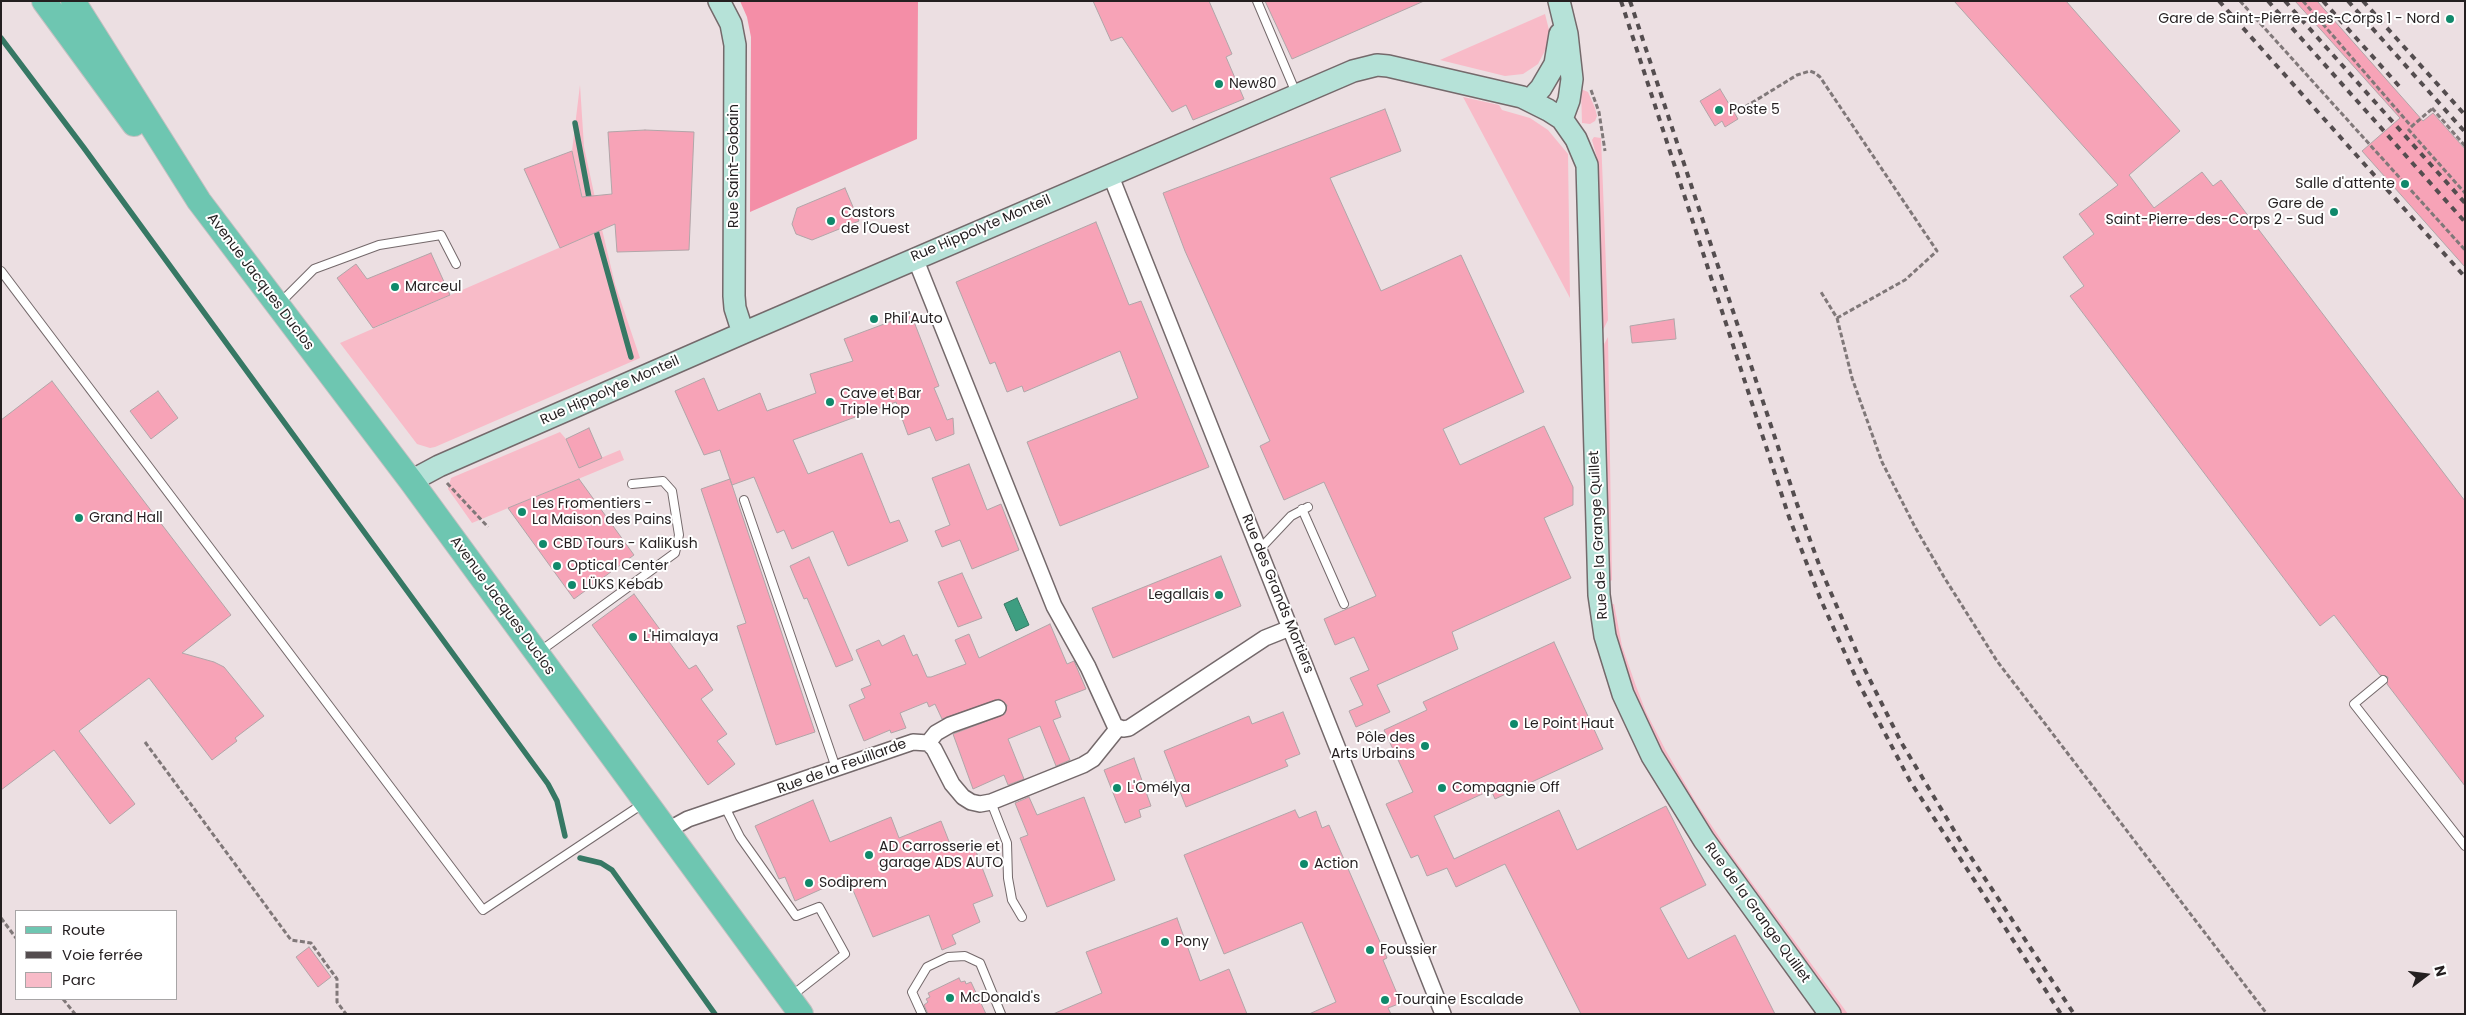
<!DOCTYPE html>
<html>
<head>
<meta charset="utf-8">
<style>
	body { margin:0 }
	#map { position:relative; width:2466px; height:1015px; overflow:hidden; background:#ecdfe2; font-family:Poppins,sans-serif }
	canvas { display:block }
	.frame { position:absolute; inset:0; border:2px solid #241f20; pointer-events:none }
	.legend { position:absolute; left:15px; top:910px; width:162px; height:90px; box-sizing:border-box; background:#fff; border:1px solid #a7a5a6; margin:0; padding:6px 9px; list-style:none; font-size:15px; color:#241f20 }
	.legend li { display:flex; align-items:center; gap:10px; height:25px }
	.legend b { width:25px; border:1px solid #a7a5a6 }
	.north { position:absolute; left:2401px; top:950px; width:50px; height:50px; -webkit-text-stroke:4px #fff; paint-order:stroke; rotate:75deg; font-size:14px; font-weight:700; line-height:20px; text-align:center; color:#241f20 }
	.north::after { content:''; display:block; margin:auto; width:18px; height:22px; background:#241f20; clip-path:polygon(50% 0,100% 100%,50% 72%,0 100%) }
</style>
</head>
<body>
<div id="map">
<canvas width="2466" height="1015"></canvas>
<div class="frame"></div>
<ul class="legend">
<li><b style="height:6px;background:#6ec6b1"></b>Route</li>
<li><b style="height:6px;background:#544d4f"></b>Voie ferrée</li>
<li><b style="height:14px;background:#f8bbc8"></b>Parc</li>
</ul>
<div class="north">N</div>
</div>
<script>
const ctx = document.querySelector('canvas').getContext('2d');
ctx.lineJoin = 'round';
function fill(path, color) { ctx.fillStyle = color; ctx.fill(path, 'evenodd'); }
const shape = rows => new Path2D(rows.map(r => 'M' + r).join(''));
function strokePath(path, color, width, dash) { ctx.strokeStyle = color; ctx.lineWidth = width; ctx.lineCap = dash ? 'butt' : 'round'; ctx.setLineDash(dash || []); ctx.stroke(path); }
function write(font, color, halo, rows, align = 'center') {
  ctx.font = font + ' Poppins,sans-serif'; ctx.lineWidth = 4; ctx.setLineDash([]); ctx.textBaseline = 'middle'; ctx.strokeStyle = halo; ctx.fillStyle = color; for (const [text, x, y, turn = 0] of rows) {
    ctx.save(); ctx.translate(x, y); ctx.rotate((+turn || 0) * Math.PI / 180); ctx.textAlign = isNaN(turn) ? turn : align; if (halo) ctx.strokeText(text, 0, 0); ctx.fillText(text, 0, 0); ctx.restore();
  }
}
fill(shape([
	[1545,14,1550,34,1548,45,1538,64,1523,74,1505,76,1440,60],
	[580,85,584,147,600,221,615,284,640,358,435,447,430,448,417,444,340,343,591,234,572,151],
	[1581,89,1588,92,1595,108,1597,116,1595,121,1590,124,1582,123],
	[1463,97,1499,105,1502,110,1530,118,1548,130,1568,154,1570,298],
	[1594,137,1601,138,1603,188,1608,320,1602,332,1599,191,1597,158,1592,140],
	[1608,337,1612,580,1607,584,1602,348],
	[560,432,566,439,579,467,620,450,624,460,472,523,448,489,451,478],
	[1614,604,1622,646,1636,686,1646,712,1666,751,1697,804,1730,853,1848,1014,1842,1014,1718,845,1658,748,1641,714,1623,668,1609,605]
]), '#f8bbc8');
fill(shape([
	[740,1,918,1,917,139,750,212,751,37,747,17]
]), '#f48ea7');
const water = shape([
	[1017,598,1029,625,1016,631,1004,604,1017,598]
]);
fill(water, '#3e9e81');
strokePath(water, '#367864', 1);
strokePath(shape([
	[1,38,84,148,548,784,557,801,565,836],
	[575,123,590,203],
	[595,227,631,357],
	[580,858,601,863,612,870,715,1014]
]), '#367864', 5.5);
const building = shape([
	[1093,1,1209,1,1232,54,1226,57,1244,99,1193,120,1186,105,1172,112,1122,37,1111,41,1093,1],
	[1265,1,1424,1,1292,59,1265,1],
	[1954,1,2066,1,2180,131,2129,175,2154,208,2202,172,2213,186,2221,180,2465,501,2465,786,2387,684,2388,677,2380,675,2334,615,2320,626,2070,296,2084,286,2063,257,2094,234,2079,214,2118,185,1954,1],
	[2295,1,2317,1,2423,121,2433,113,2465,149,2465,267,2362,151,2400,118,2295,1],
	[1720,89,1738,119,1725,127,1722,121,1715,126,1700,101,1720,89],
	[1385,109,1401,151,1330,178,1381,291,1461,255,1524,392,1443,429,1460,465,1544,426,1573,487,1573,505,1544,518,1571,578,1452,632,1458,649,1377,685,1390,712,1356,727,1349,711,1363,705,1350,678,1369,670,1354,637,1335,645,1324,619,1376,596,1324,482,1284,500,1260,446,1270,441,1185,251,1163,193,1385,109],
	[645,130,694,132,689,250,617,252,615,224,560,248,524,169,572,151,582,197,612,194,608,132,645,130],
	[845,188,859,221,812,240,796,234,792,224,797,208,845,188],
	[1096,222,1129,305,1141,301,1209,467,1060,526,1027,442,1138,398,1120,351,1024,392,1022,386,1007,392,995,362,990,364,956,282,1096,222],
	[431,253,450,295,373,328,337,278,356,264,367,279,431,253],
	[911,314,939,386,934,388,942,407,947,420,953,418,954,434,936,441,930,427,908,435,896,402,793,440,808,474,862,453,890,523,899,520,908,541,848,566,833,531,792,549,784,530,777,533,754,477,732,485,720,450,704,455,675,391,704,378,718,411,760,393,767,411,816,393,810,374,853,361,844,339,911,314],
	[1674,319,1676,339,1632,343,1630,326,1674,319],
	[52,381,231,615,182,653,214,662,224,667,264,716,235,738,237,741,212,760,149,678,79,731,135,804,110,824,54,750,1,790,1,420,52,381],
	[158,391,178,418,151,439,130,411,158,391],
	[589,428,602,458,579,468,566,439,589,428],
	[969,464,987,510,1001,504,1019,550,972,569,960,540,942,547,935,531,950,525,932,478,969,464],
	[579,479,634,555,574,599,508,508,579,479],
	[730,479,815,732,776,745,737,626,746,623,701,489,730,479],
	[1221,556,1241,606,1113,658,1092,608,1221,556],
	[809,557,853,660,836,667,807,598,804,599,790,566,809,557],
	[962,573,982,618,958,627,938,582,962,573],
	[634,594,689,669,696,665,713,690,701,699,727,734,717,741,735,764,708,785,592,625,634,594],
	[1050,624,1067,664,1074,661,1086,689,1055,701,1061,717,1053,720,1070,760,1056,766,1040,726,1008,739,1024,779,1008,785,1004,775,973,789,953,734,1005,714,1007,705,999,699,942,719,935,704,929,707,927,702,900,713,906,728,891,733,890,730,864,741,849,705,865,698,861,689,871,685,856,650,879,640,882,646,904,635,913,656,917,654,927,677,931,677,966,664,955,640,969,634,979,658,1050,624],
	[1554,642,1603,749,1495,799,1491,790,1434,816,1454,859,1559,810,1577,850,1666,806,1706,885,1660,908,1688,959,1735,935,1775,1014,1581,1014,1505,864,1456,887,1447,868,1427,876,1418,855,1411,858,1386,804,1413,792,1384,730,1427,710,1423,702,1554,642],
	[1283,712,1300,754,1285,760,1288,766,1186,807,1164,751,1249,716,1252,724,1283,712],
	[1134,758,1151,806,1139,810,1141,817,1125,823,1104,770,1134,758],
	[1029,797,1037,815,1084,797,1115,880,1047,907,1020,838,1028,835,1015,803,1029,797],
	[813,800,830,842,891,817,899,838,941,821,952,849,972,841,993,896,973,904,980,922,952,935,956,944,942,950,929,915,873,937,850,883,848,884,846,878,795,901,785,877,779,879,755,826,813,800],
	[1295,810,1299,818,1316,811,1322,828,1329,825,1387,958,1383,960,1401,1003,1388,1008,1391,1014,1309,1014,1336,1002,1302,922,1224,954,1184,855,1295,810],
	[1177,918,1200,981,1229,969,1247,1014,1053,1014,1102,993,1086,952,1177,918],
	[309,947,331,977,318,987,296,957,309,947],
	[959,978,961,982,965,981,966,984,971,982,986,1014,928,1014,924,1005,928,1002,926,999,930,997,928,993,959,978]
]);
fill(building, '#f7a3b7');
strokePath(building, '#b1a5a8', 1);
const lane = shape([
	[1257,1,1296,93],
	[1,271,483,910,644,803],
	[279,304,314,269,379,245,441,235,456,264],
	[744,500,836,768],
	[1302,509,1344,604],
	[1259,550,1291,516,1308,507],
	[539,652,675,553,679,535,672,491,663,481,632,484],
	[2383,680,2354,704,2465,846],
	[991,802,1007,843,1008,878,1012,900,1022,917],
	[725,807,740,837,796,916,819,907,845,954,790,997],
	[922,1014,912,992,927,967,948,957,965,956,980,963,1001,1014]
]);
const street = shape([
	[1110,174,1443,1014],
	[915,258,1054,606,1088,667,1115,726,1123,729,1129,728,1265,638,1290,628],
	[928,743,936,733,950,725,998,708],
	[668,830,688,819,913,742,928,743,934,749,952,784,963,797,971,802,980,804,991,802,1083,765,1093,759,1118,728]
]);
const secondary = shape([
	[719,1,731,24,735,45,734,296,735,308,743,333],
	[1559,1,1567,34,1572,79,1569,100,1562,119],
	[1530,100,1541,88,1555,64,1560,34],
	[411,481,439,466,743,333,1353,71,1377,65,1388,66,1522,97,1548,110,1562,119,1576,139,1587,165,1599,595,1605,636,1623,694,1652,756,1704,840,1830,1014]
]);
const primary = shape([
	[44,1,134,124],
	[73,1,199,201,411,481,801,1014]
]);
strokePath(lane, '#74696b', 10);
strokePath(street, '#74696b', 18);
strokePath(secondary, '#74696b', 24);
strokePath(primary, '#c2c0c1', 26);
strokePath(shape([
	[2240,1,2465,250],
	[2303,1,2411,126],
	[1591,90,1599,112,1605,151],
	[1745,107,1797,75,1810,71,1815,73,1820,77,1937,251,1905,280,1837,318,1821,292],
	[2432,108,2465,146],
	[2411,127,2433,108],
	[2408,129,2465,193],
	[1837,318,1852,378,1882,462,1915,527,1944,577,1997,661,2267,1014],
	[447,483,488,527],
	[145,742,291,940,311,943,337,979,337,1002,346,1014],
	[1,918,16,938],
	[63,999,75,1014]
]), '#807879', 3, [5, 2.5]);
strokePath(lane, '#fff', 8);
strokePath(street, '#fff', 15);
strokePath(secondary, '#b6e2d8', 21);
strokePath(primary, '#6ec6b1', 24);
strokePath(shape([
	[1621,1,1789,517,1820,598,1857,680,1910,781,2061,1014],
	[1630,1,1797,504,1821,570,1861,662,1901,742,1961,842,2074,1014],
	[2219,1,2465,277],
	[2268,1,2465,222],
	[2285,1,2465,203],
	[2323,1,2399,86],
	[2348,1,2465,132],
	[2363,1,2465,115]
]), '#544d4f', 4, [6, 6]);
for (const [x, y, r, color] of [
	[2450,19,5,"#10896b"],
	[1219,84,5,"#10896b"],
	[1719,110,5,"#10896b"],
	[2405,184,5,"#10896b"],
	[2334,212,5,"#10896b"],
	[831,221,5,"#10896b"],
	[395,287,5,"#10896b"],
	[874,319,5,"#10896b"],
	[830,402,5,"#10896b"],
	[522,512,5,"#10896b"],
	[79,518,5,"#10896b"],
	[543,544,5,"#10896b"],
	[557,566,5,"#10896b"],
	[572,585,5,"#10896b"],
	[1219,595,5,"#10896b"],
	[633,637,5,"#10896b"],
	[1514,724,5,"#10896b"],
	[1425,746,5,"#10896b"],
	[1117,788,5,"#10896b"],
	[1442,788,5,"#10896b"],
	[869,855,5,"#10896b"],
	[1304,864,5,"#10896b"],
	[809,883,5,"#10896b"],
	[1165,942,5,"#10896b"],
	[1370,950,5,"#10896b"],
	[950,998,5,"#10896b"],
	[1385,1000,5,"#10896b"]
]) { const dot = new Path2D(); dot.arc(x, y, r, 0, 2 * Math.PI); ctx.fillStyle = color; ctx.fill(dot); strokePath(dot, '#fff', 2); }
write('14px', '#241f20', '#fff', [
	["Gare de Saint-Pierre-des-Corps 1 - Nord",2440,19,"right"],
	["New80",1229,84],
	["Poste 5",1729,110],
	["Salle d'attente",2395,184,"right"],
	["Gare de",2324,204,"right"],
	["Saint-Pierre-des-Corps 2 - Sud",2324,220,"right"],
	["Castors",841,213],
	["de l'Ouest",841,229],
	["Marceul",405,287],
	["Phil'Auto",884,319],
	["Cave et Bar",840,394],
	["Triple Hop",840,410],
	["Les Fromentiers -",532,504],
	["La Maison des Pains",532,520],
	["Grand Hall",89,518],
	["CBD Tours - KaliKush",553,544],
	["Optical Center",567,566],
	["LÜKS Kebab",582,585],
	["Legallais",1209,595,"right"],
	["L'Himalaya",643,637],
	["Le Point Haut",1524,724],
	["Pôle des",1415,738,"right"],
	["Arts Urbains",1415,754,"right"],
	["L'Omélya",1127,788],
	["Compagnie Off",1452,788],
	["AD Carrosserie et",879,847],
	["garage ADS AUTO",879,863],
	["Action",1314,864],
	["Sodiprem",819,883],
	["Pony",1175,942],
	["Foussier",1380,950],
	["McDonald's",960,998],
	["Touraine Escalade",1395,1000]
], 'left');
write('14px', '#241f20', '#fff', [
	["Rue Saint-Gobain",734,166,-90],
	["Rue Hippolyte Monteil",981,229,-23],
	["Avenue Jacques Duclos",260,282,53],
	["Rue Hippolyte Monteil",610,391,-24],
	["Rue de la Grange Quillet",1599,535,-93],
	["Rue des Grands Mortiers",1277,594,68],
	["Avenue Jacques Duclos",502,606,54],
	["Rue de la Feuillarde",842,767,-20],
	["Rue de la Grange Quillet",1757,913,54]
]);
</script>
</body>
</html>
